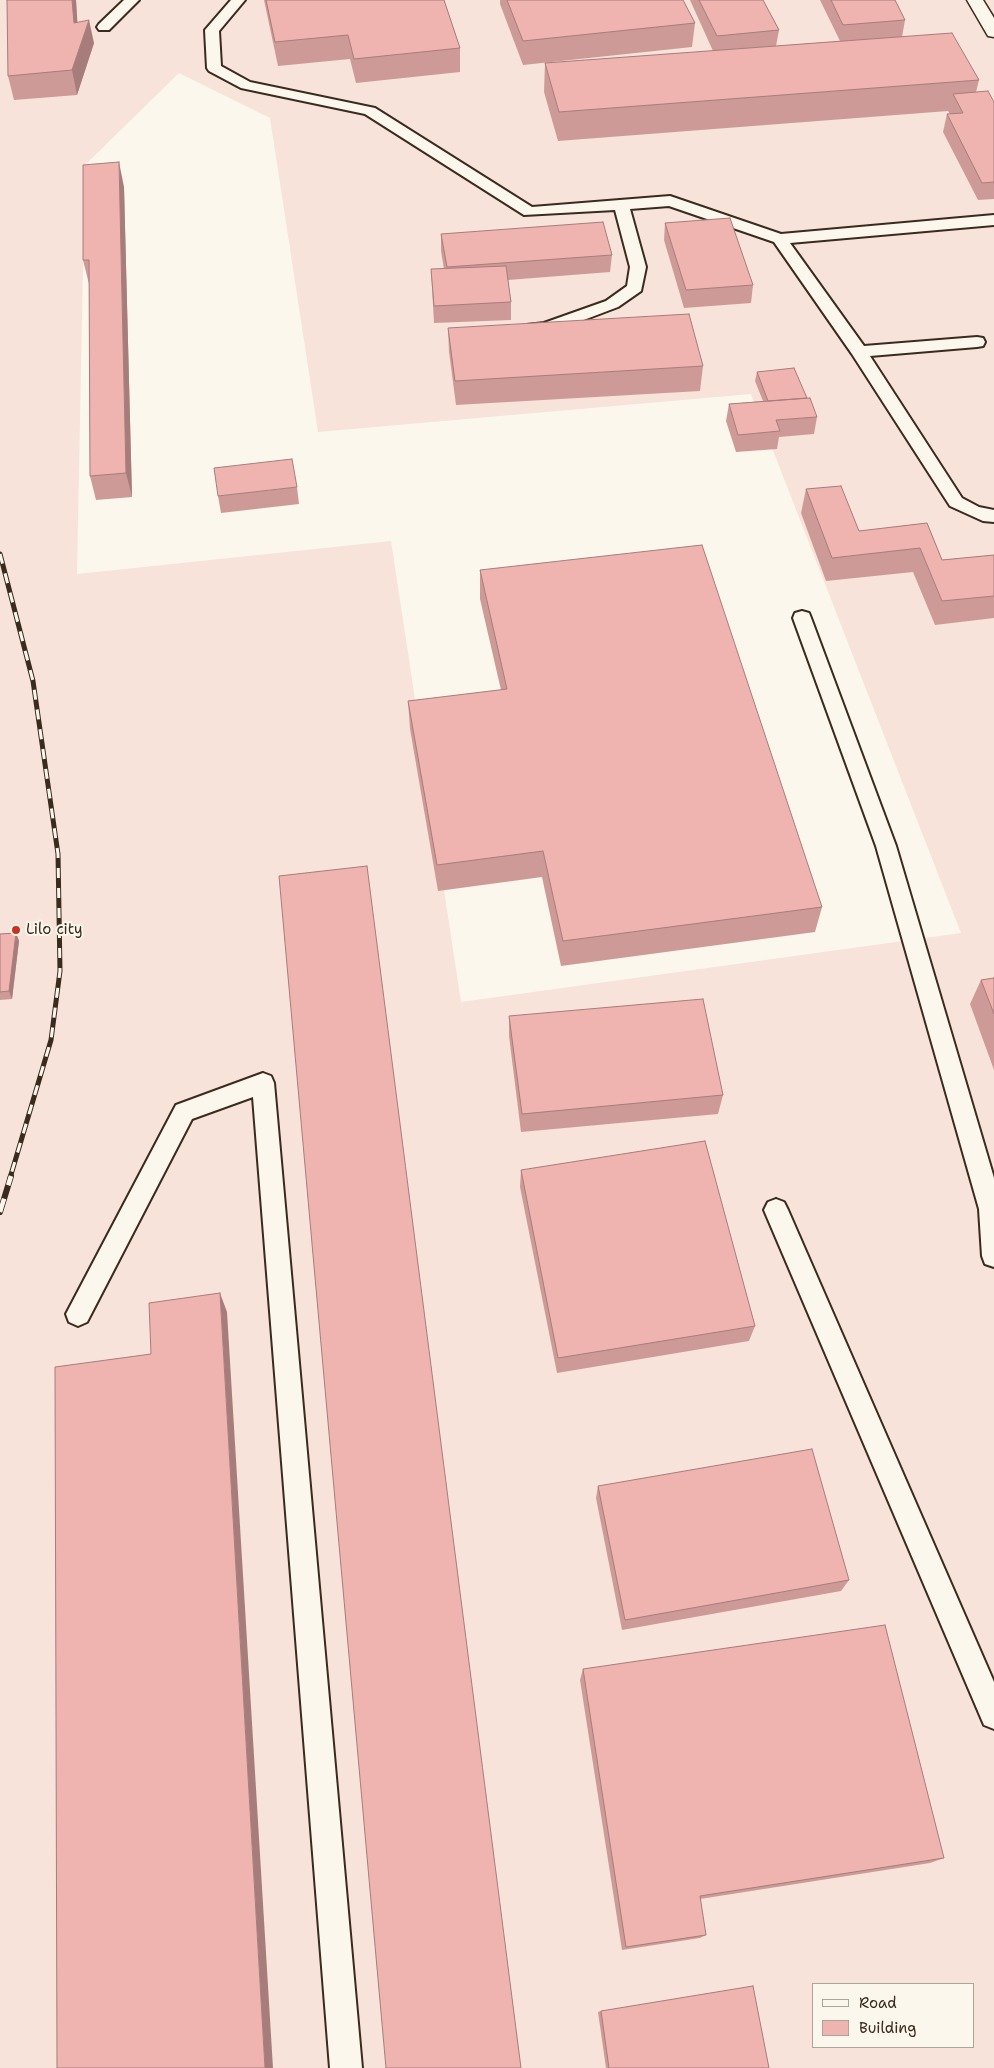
<!DOCTYPE html>
<html>
<head>
<meta charset="utf-8">
<style>
	body { margin:0 }
	#map { position:relative; width:994px; height:2068px; overflow:hidden; background:#fbf7ec; font-family:"Shantell Sans",sans-serif }
	canvas { display:block }
	.legend { position:absolute; left:812px; top:1983px; width:162px; height:65px; box-sizing:border-box; background:#fbf7ec; border:1px solid #aea59a; margin:0; padding:6px 9px; list-style:none; font-size:15px; color:#3b2a1e }
	.legend li { display:flex; align-items:center; gap:10px; height:25px }
	.legend b { width:25px; border:1px solid #aea59a }
</style>
</head>
<body>
<div id="map">
<canvas width="994" height="2068"></canvas>
<ul class="legend">
<li><b style="height:6px;background:#fbf7ec"></b>Road</li>
<li><b style="height:14px;background:#efb3b0"></b>Building</li>
</ul>
</div>
<script>
const ctx = document.querySelector('canvas').getContext('2d');
ctx.lineJoin = 'round';
function fill(path, color) { ctx.fillStyle = color; ctx.fill(path, 'evenodd'); }
const shape = rows => new Path2D(rows.map(r => 'M' + r).join(''));
function strokePath(path, color, width, dash) { ctx.strokeStyle = color; ctx.lineWidth = width; ctx.lineCap = dash ? 'butt' : 'round'; ctx.setLineDash(dash || []); ctx.stroke(path); }
function write(font, color, halo, rows, align = 'center') {
  ctx.font = font + ' "Shantell Sans",sans-serif'; ctx.lineWidth = 4; ctx.setLineDash([]); ctx.textBaseline = 'middle'; ctx.strokeStyle = halo; ctx.fillStyle = color; for (const [text, x, y, turn = 0] of rows) {
    ctx.save(); ctx.translate(x, y); ctx.rotate((+turn || 0) * Math.PI / 180); ctx.textAlign = isNaN(turn) ? turn : align; if (halo) ctx.strokeText(text, 0, 0); ctx.fillText(text, 0, 0); ctx.restore();
  }
}
fill(shape([
	[0,0,994,0,994,2068,0,2068],
	[179,73,270,118,318,432,751,394,961,933,461,1002,391,541,77,574,85,165],
	[813,1984,973,1984,973,2047,813,2047]
]), '#f7e3da');
const lane = shape([
	[124,0,139,0,109,30,99,30,97,27,99,24,124,0],
	[231,0,245,0,219,31,221,66,250,82,375,108,532,207,670,196,781,234,994,215,994,225,790,243,864,346,977,337,983,338,985,342,983,346,977,347,870,356,962,498,979,507,994,510,994,522,983,521,950,506,852,354,774,242,669,206,630,209,646,267,641,291,618,307,552,332,527,333,525,329,527,325,544,323,606,301,627,286,630,267,615,210,524,215,365,114,241,88,209,71,207,68,205,30,231,0],
	[802,611,809,613,811,618,896,846,994,1178,994,1267,985,1264,982,1256,979,1209,876,846,793,618,795,613,802,611],
	[263,1073,271,1076,274,1083,362,2068,330,2068,253,1097,192,1119,87,1322,78,1326,69,1322,66,1314,176,1105,263,1073],
	[776,1199,784,1202,788,1210,994,1682,994,1729,984,1725,764,1210,768,1202,776,1199]
]);
const street = shape([
	[967,0,983,0,994,18,994,37,988,36,967,0]
]);
strokePath(lane, '#3b2a1e', 4);
strokePath(street, '#3b2a1e', 3);
fill(lane, '#fbf7ec');
fill(street, '#fbf7ec');
const railFar1 = shape([
	[0,554,33,681,58,854,60,971,51,1040,10,1178]
]);
const rail = shape([
	[0,1212,11,1176]
]);
strokePath(railFar1, '#3b2a1e', 5);
strokePath(rail, '#3b2a1e', 6);
strokePath(railFar1, '#fbf7ec', 3, [10]);
strokePath(rail, '#fbf7ec', 4.5, [14]);
fill(shape([
	[7,0,76,0,77,22,94,43,77,95,14,100,8,76],
	[264,0,444,0,460,48,460,72,356,83,350,59,278,66],
	[500,0,683,0,695,23,692,47,523,65,500,4],
	[690,0,763,0,779,30,776,46,840,41,820,0,895,0,905,20,902,37,979,80,976,92,994,102,994,199,978,200,943,132,947,114,950,114,948,111,558,141,544,92,545,63,713,51],
	[124,187,132,497,96,500,90,476,89,284,83,260],
	[665,223,753,285,751,303,684,308,664,240],
	[441,234,612,255,610,272,508,280,511,302,511,320,434,323,431,269,444,269,441,251],
	[448,328,703,366,700,391,456,405,449,352],
	[757,372,807,398,817,417,814,434,779,437,777,449,736,452,726,421,729,404,763,401,755,381],
	[297,487,299,504,221,513,218,496],
	[806,489,859,531,927,523,942,560,994,555,994,618,935,625,913,572,826,581,801,513],
	[480,570,822,907,815,932,561,966,542,877,438,891,410,729,408,701,501,690,480,599],
	[16,933,19,941,12,999,0,1000,0,934],
	[994,978,994,1070,970,1004,981,980],
	[509,1016,723,1095,718,1114,521,1132,509,1036],
	[521,1170,755,1326,749,1341,557,1373,520,1187],
	[598,1486,849,1580,841,1591,622,1630,596,1498],
	[583,1669,944,1858,930,1863,700,1899,706,1935,700,1938,622,1950,580,1680],
	[601,2011,769,2068,606,2068,598,2012]
]), '#ce9a97');
fill(shape([
	[72,0,76,0,79,47,74,23],
	[89,20,94,43,77,95,72,70],
	[119,162,124,187,132,497,126,473],
	[16,933,19,941,12,999,9,991],
	[220,1293,227,1312,273,2068,265,2068]
]), '#a77d7b');
const building = shape([
	[7,0,72,0,74,23,89,20,72,70,8,76,7,0],
	[266,0,444,0,460,48,354,59,348,35,275,42,266,0],
	[507,0,683,0,695,23,523,41,507,0],
	[699,0,763,0,779,30,717,36,699,0],
	[831,0,895,0,905,20,843,25,831,0],
	[952,33,979,80,559,112,545,63,952,33],
	[988,91,994,102,994,182,982,183,947,114,963,113,953,94,988,91],
	[119,162,126,473,90,476,89,260,83,260,83,165,119,162],
	[730,218,753,285,686,290,665,223,730,218],
	[603,222,612,255,447,267,441,234,603,222],
	[506,266,511,302,434,306,431,269,506,266],
	[689,314,703,366,455,381,448,328,689,314],
	[794,368,807,398,768,401,757,372,794,368],
	[810,398,817,417,776,420,780,431,738,435,729,404,810,398],
	[292,459,297,487,218,496,214,468,292,459],
	[841,486,859,531,927,523,942,560,994,555,994,596,942,601,920,548,832,558,806,489,841,486],
	[702,545,822,907,563,941,543,851,437,865,408,701,507,689,480,570,702,545],
	[367,866,521,2068,386,2068,279,876,367,866],
	[16,933,9,991,0,992,0,934,16,933],
	[994,978,994,1014,981,980,994,978],
	[703,999,723,1095,522,1114,509,1016,703,999],
	[705,1141,755,1326,558,1358,521,1170,705,1141],
	[220,1293,265,2068,57,2068,55,1367,151,1354,149,1303,220,1293],
	[812,1449,849,1580,625,1620,598,1486,812,1449],
	[885,1625,944,1858,700,1896,706,1935,626,1947,583,1669,885,1625],
	[753,1986,769,2068,609,2068,601,2011,753,1986]
]);
fill(building, '#efb3b0');
strokePath(building, '#a77d7b', 1);
for (const [x, y, r, color] of [
	[16,930,5,"#c8321e"]
]) { const dot = new Path2D(); dot.arc(x, y, r, 0, 2 * Math.PI); ctx.fillStyle = color; ctx.fill(dot); strokePath(dot, '#fbf7ec', 2); }
write('15px', '#3b2a1e', '#fbf7ec', [
	["Lilo city",26,930]
], 'left');
</script>
</body>
</html>
